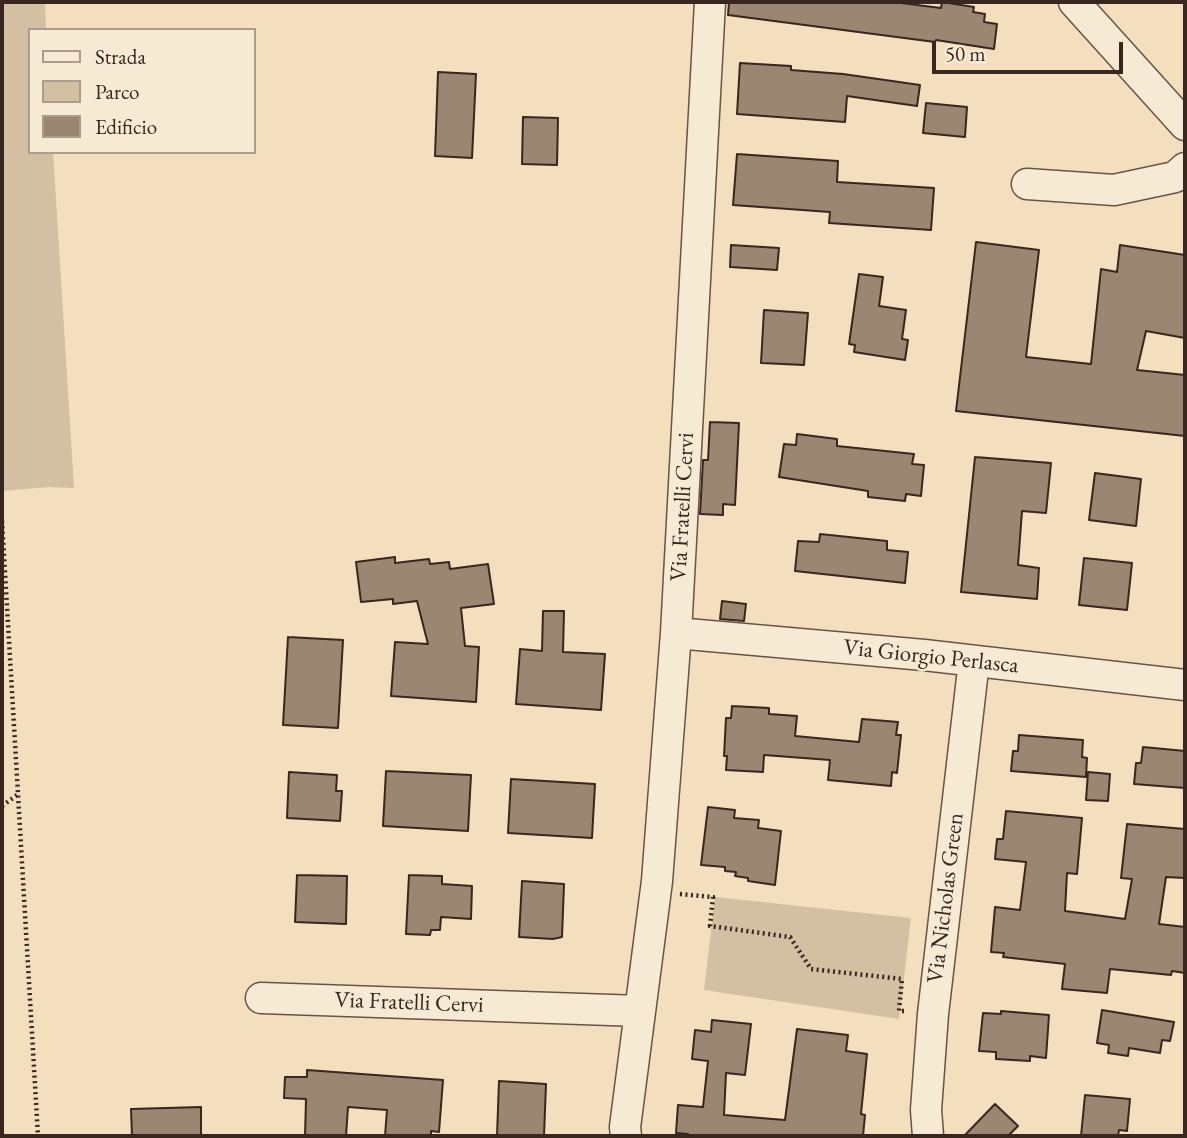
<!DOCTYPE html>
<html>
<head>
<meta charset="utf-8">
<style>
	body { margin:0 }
	#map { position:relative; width:1187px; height:1138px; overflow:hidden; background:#f3debd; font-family:"EB Garamond",serif }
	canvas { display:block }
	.frame { position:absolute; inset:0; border:4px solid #39261f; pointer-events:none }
	.legend { position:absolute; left:28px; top:28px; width:228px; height:126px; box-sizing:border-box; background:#f7ead4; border:2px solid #ab9c8c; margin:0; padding:9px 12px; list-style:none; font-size:21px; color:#39261f }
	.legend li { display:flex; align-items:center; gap:14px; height:35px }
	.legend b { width:35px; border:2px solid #ab9c8c }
	.scale { position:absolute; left:932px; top:42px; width:191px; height:32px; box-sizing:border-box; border:4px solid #39261f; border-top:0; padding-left:9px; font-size:21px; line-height:24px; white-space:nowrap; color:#39261f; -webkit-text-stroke:5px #f7ead4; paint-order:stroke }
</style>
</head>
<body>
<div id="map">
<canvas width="1187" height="1138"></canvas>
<div class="frame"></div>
<ul class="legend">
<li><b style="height:9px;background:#f7ead4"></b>Strada</li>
<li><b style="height:19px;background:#d3bfa2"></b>Parco</li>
<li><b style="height:19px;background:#9a8671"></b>Edificio</li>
</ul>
<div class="scale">50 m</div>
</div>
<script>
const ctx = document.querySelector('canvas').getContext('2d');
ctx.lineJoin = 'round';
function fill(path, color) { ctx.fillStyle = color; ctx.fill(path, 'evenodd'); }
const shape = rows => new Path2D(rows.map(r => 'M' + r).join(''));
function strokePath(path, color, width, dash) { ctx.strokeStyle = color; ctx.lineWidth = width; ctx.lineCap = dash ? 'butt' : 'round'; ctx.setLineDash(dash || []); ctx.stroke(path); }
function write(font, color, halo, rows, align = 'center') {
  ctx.font = font + ' "EB Garamond",serif'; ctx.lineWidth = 5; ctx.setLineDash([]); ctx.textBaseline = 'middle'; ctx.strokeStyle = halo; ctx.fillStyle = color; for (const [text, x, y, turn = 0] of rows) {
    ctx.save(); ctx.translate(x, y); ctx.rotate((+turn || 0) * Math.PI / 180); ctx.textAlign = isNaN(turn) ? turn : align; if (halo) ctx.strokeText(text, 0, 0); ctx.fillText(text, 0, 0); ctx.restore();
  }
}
fill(shape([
	[2,2,45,2,46,30,30,30,30,152,53,152,74,488,49,487,2,491],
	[715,897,911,918,899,1019,704,990]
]), '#d3bfa2');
const building = shape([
	[729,2,893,2,941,8,942,2,974,7,973,12,985,14,984,22,997,24,994,49,936,40,935,42,728,15,729,2],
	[740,63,791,66,791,70,843,74,920,85,917,106,847,96,845,122,737,114,740,63],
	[438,72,476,74,472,158,435,156,438,72],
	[926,103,967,107,965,137,923,133,926,103],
	[523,117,558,118,557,165,522,164,523,117],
	[737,154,838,161,837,182,934,188,931,230,829,223,830,212,733,205,737,154],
	[976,242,1039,250,1026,357,1091,364,1101,269,1117,272,1120,245,1185,255,1185,338,1146,331,1137,370,1185,375,1185,436,956,411,976,242],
	[731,245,779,248,777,270,730,267,731,245],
	[859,274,883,277,879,306,906,310,902,339,908,340,905,360,854,352,855,345,849,344,859,274],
	[764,310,808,313,804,365,761,363,764,310],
	[710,422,739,423,735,505,723,504,723,515,700,514,703,460,708,460,710,422],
	[797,434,837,439,837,446,914,454,912,464,924,465,921,496,906,494,905,501,868,497,868,491,779,477,784,444,796,445,797,434],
	[975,457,1051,463,1046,513,1022,511,1018,565,1039,568,1037,599,961,592,975,457],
	[1095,473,1141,479,1136,526,1089,520,1095,473],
	[820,534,887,541,887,550,908,552,905,583,795,571,798,541,819,542,820,534],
	[395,557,395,563,429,559,430,564,449,562,450,569,488,564,494,604,461,608,465,646,479,647,476,702,391,696,395,642,428,644,417,601,393,604,393,599,361,602,356,562,395,557],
	[1084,558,1132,563,1127,610,1079,605,1084,558],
	[722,601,746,604,744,621,720,619,722,601],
	[543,611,564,611,563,652,605,654,601,710,516,704,520,649,542,651,543,611],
	[288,637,343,640,338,728,283,725,288,637],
	[732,706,769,708,769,714,797,716,795,736,859,742,862,719,898,722,896,735,901,735,897,773,892,772,891,786,828,780,830,760,764,755,763,772,726,770,727,756,724,756,726,718,731,718,732,706],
	[1019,735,1083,740,1082,757,1087,758,1086,777,1011,771,1013,751,1018,751,1019,735],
	[1143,747,1185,751,1185,788,1134,784,1136,763,1141,763,1143,747],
	[386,771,471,775,468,831,383,826,386,771],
	[289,772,337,775,336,791,342,791,340,821,287,818,289,772],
	[1088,772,1110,774,1108,801,1086,800,1088,772],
	[511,779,595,784,592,838,508,833,511,779],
	[708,807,735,810,734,818,759,820,758,828,781,831,775,885,748,881,748,878,735,876,736,872,725,871,725,867,701,865,708,807],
	[1006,811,1082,818,1077,874,1067,873,1065,911,1125,919,1132,879,1121,878,1127,824,1185,829,1185,878,1166,877,1159,924,1185,927,1185,973,1172,971,1171,975,1110,969,1107,993,1062,989,1065,964,1003,957,1004,953,991,952,995,907,1020,910,1026,862,995,859,997,839,1003,839,1006,811],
	[297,875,347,876,346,924,295,922,297,875],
	[409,875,442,876,442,884,472,886,471,919,441,917,440,930,431,930,430,935,406,934,409,875],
	[522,881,564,884,562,937,553,939,519,937,522,881],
	[1102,1010,1174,1022,1170,1041,1162,1040,1160,1053,1129,1048,1128,1056,1108,1053,1109,1045,1097,1043,1102,1010],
	[1001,1011,1049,1015,1046,1058,1030,1056,1030,1061,996,1059,996,1052,979,1051,983,1013,1001,1014,1001,1011],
	[712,1020,751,1024,745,1075,726,1073,724,1115,785,1120,797,1029,848,1035,846,1051,867,1054,861,1114,865,1115,863,1136,688,1136,688,1134,676,1133,678,1105,703,1107,708,1061,692,1059,695,1030,711,1032,712,1020],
	[307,1070,443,1080,439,1132,431,1131,431,1136,385,1136,387,1110,348,1107,346,1136,305,1136,306,1099,284,1098,285,1077,307,1077,307,1070],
	[499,1081,546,1084,544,1136,497,1136,499,1081],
	[1085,1095,1130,1099,1127,1131,1119,1130,1118,1136,1081,1136,1085,1095],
	[995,1104,1018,1126,1008,1136,964,1136,995,1104],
	[201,1107,201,1136,132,1136,131,1109,201,1107]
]);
fill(building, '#9a8671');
strokePath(building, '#39261f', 2);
const minor = shape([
	[1074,2,1185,125],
	[1027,184,1114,190,1175,177,1185,168],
	[676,633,924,655,1185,685],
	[261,998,640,1011],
	[626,1136,625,1127,657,881,676,633,710,2],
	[928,1136,926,1110,933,1014,974,661]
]);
strokePath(minor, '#685446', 33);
strokePath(shape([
	[2,521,38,1136],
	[2,806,17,795],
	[680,894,713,897,710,926,790,937,811,969,902,979,899,1011,906,1011]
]), '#39261f', 4.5, [2, 3.5]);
strokePath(minor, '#f7ead4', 30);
write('23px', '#39261f', '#f7ead4', [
	["Via Fratelli Cervi",683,507,-87],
	["Via Giorgio Perlasca",931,657,6],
	["Via Nicholas Green",946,898,-83],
	["Via Fratelli Cervi",409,1003,2]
]);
</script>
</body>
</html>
